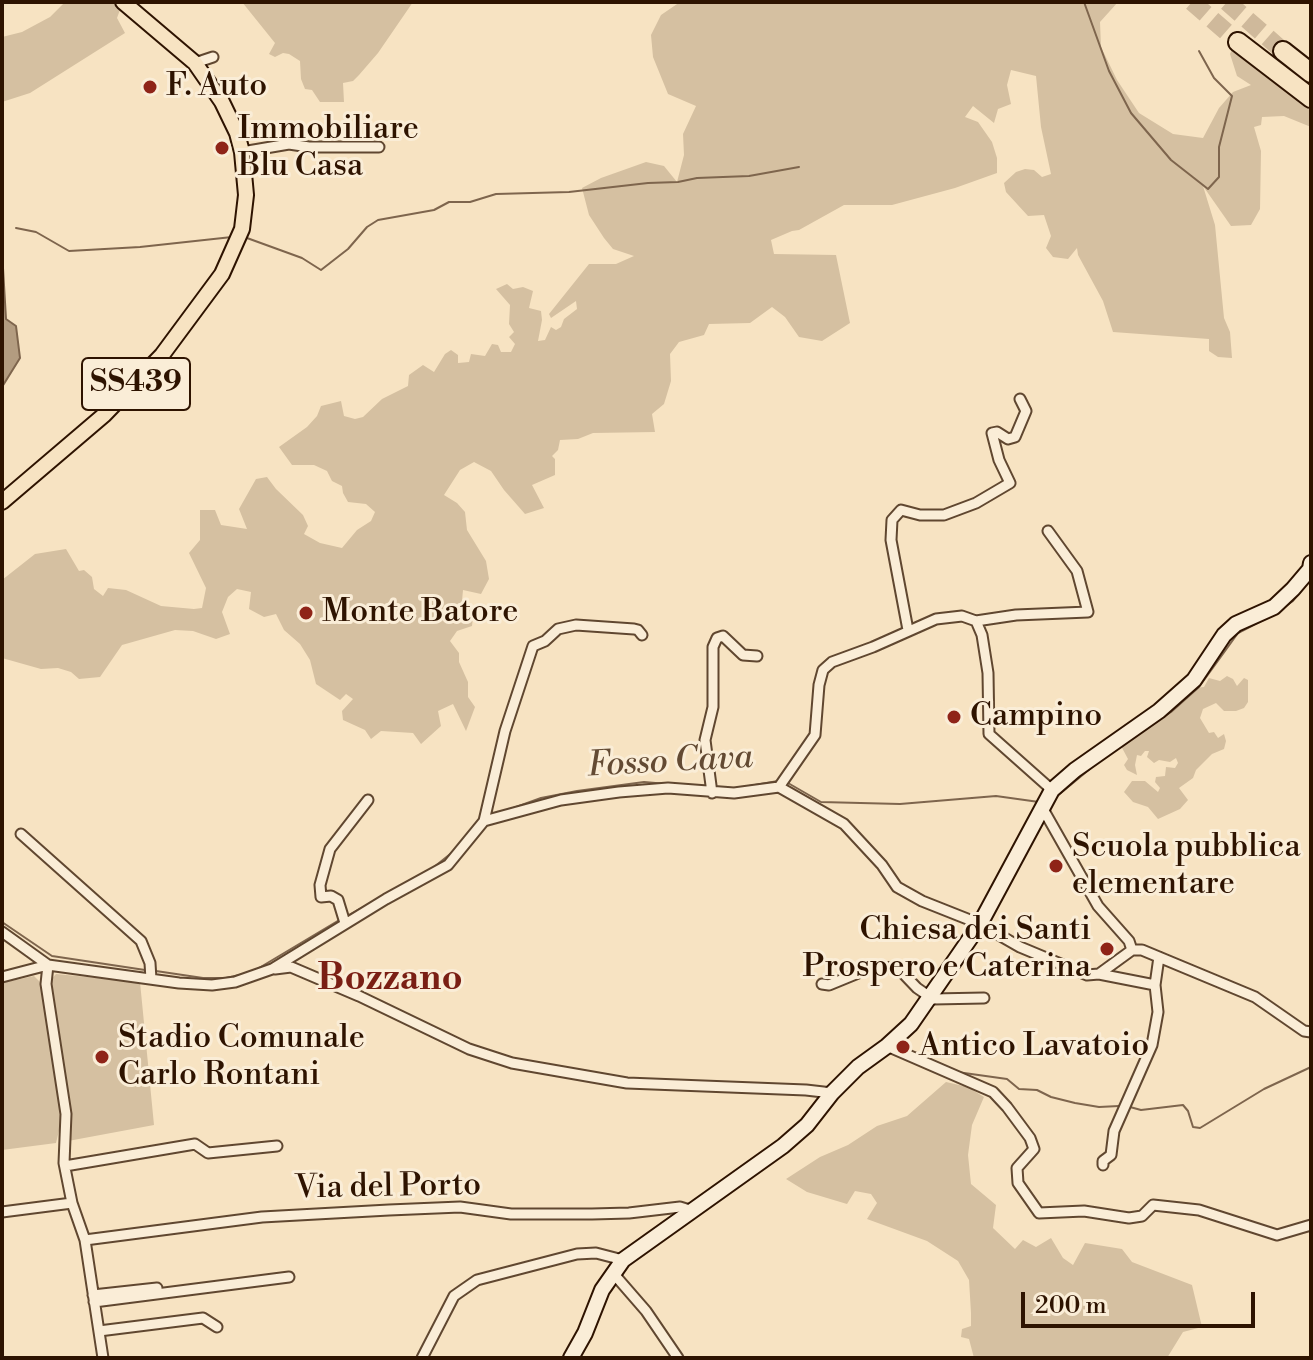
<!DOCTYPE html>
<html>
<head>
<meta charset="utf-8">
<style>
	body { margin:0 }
	#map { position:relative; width:1313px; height:1360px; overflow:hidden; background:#f7e3c2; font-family:"Libre Bodoni",serif }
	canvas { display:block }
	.frame { position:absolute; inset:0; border:4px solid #2e1300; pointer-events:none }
	.scale { position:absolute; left:1021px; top:1292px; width:234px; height:36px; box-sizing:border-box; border:4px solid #2e1300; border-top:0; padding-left:10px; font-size:24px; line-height:28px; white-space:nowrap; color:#2e1300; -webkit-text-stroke:6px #faedd7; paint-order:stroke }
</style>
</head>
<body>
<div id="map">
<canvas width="1313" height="1360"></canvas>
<div class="frame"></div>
<div class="scale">200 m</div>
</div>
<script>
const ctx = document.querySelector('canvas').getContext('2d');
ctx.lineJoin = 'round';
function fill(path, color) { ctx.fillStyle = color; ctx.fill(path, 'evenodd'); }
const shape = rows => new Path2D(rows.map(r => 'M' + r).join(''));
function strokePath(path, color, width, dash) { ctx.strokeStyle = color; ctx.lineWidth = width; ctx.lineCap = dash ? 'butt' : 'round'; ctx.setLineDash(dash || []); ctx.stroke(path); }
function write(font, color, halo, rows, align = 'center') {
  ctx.font = font + ' "Libre Bodoni",serif'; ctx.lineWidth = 6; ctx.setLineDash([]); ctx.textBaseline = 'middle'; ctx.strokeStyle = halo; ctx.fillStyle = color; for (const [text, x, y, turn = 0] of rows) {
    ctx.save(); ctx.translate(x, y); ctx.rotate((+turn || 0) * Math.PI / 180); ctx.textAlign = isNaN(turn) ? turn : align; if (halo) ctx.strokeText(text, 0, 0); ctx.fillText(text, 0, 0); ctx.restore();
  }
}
fill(shape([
	[65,2,114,2,121,7,117,18,125,33,30,93,2,102,2,37,22,32,50,17],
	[242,2,413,2,378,53,359,75,353,81,343,83,344,102,320,102,312,90,305,89,301,79,300,61,289,54,283,53,275,57,269,54,275,43],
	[680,2,1118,2,1100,22,1101,47,1117,80,1139,113,1173,134,1203,138,1219,108,1233,92,1251,85,1237,76,1230,54,1233,47,1311,111,1311,127,1284,116,1262,117,1261,125,1254,127,1261,151,1260,209,1251,225,1231,226,1203,186,1215,225,1224,318,1230,332,1232,358,1218,357,1209,351,1209,339,1113,332,1103,301,1078,255,1077,248,1068,259,1053,257,1046,248,1051,236,1044,215,1028,216,1006,192,1004,183,1016,172,1025,169,1034,170,1042,177,1051,174,1041,127,1036,76,1011,70,1007,85,1011,104,998,109,994,123,973,106,965,117,978,122,992,142,997,158,997,173,955,188,892,205,844,205,799,230,792,231,771,240,774,254,836,255,850,323,822,341,799,337,785,317,772,307,750,323,709,324,704,335,679,342,670,354,671,381,664,404,652,414,655,432,593,433,578,439,560,440,558,450,552,456,555,459,555,475,532,485,544,508,525,514,504,490,491,471,474,462,460,470,444,495,457,503,465,512,467,530,486,561,489,579,481,594,463,590,462,601,474,608,472,626,457,631,450,641,459,653,459,662,468,682,468,697,475,707,466,731,453,704,438,711,441,726,421,744,413,733,381,731,371,739,365,730,343,720,342,711,353,699,346,694,340,700,316,684,310,660,300,644,284,630,276,614,264,617,249,609,251,592,237,589,228,597,222,612,230,634,216,639,193,631,175,630,122,645,100,677,79,679,71,672,58,668,41,669,2,658,2,580,35,554,66,549,79,571,84,570,92,577,94,589,103,596,108,588,126,590,161,606,194,609,202,608,206,588,189,553,200,540,200,510,215,510,221,525,247,529,239,509,256,479,267,477,276,489,303,515,308,526,304,534,320,543,342,548,357,530,371,521,375,512,366,504,348,502,343,493,342,486,332,481,327,471,314,465,292,465,279,447,307,427,317,416,321,406,341,401,344,416,355,419,363,417,382,399,408,386,409,375,423,365,434,372,445,354,451,350,458,355,458,363,469,362,471,354,485,356,492,344,498,345,501,352,511,352,515,344,509,337,514,332,509,324,510,305,496,289,507,284,513,289,523,287,533,291,529,308,541,311,542,320,538,341,545,340,551,327,556,330,561,327,564,319,577,309,576,301,551,318,549,314,589,264,616,264,634,256,613,249,604,238,589,215,582,188,601,178,646,162,664,166,677,182,684,155,683,134,696,106,668,94,653,57,651,35,661,15],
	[1227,676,1233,679,1237,686,1244,678,1248,680,1248,702,1244,708,1236,711,1224,711,1216,703,1203,709,1200,718,1209,733,1214,732,1218,738,1224,734,1226,741,1224,749,1212,754,1196,770,1193,778,1179,788,1188,800,1180,809,1158,819,1148,807,1133,802,1124,792,1132,781,1145,781,1158,792,1160,788,1155,782,1156,777,1165,776,1166,767,1175,768,1178,763,1176,758,1170,762,1159,760,1154,763,1147,757,1149,751,1145,751,1141,756,1137,755,1135,765,1137,775,1127,770,1124,765,1128,759,1120,744,1150,725,1194,688,1204,687,1209,678,1220,681],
	[56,974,140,982,154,1125,68,1141,49,982],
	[34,976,42,984,63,1114,56,1143,2,1150,2,983],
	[946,1082,968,1087,984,1097,972,1125,968,1155,971,1184,996,1205,993,1228,1015,1249,1023,1240,1036,1247,1051,1238,1063,1258,1073,1265,1085,1243,1122,1249,1132,1262,1192,1285,1202,1327,1183,1332,1167,1358,974,1358,969,1339,961,1337,962,1329,971,1326,971,1313,969,1280,958,1261,927,1241,867,1219,877,1203,871,1194,855,1191,847,1204,807,1192,786,1179,820,1157,848,1145,877,1126,907,1116]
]), '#d5c0a1');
const water = shape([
	[2,251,6,319,16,326,20,358,2,387,2,251]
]);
fill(water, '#b39c80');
strokePath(water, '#7e654d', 2);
strokePath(shape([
	[1084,2,1109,71,1131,113,1171,160,1208,189,1219,177,1219,147,1232,96,1214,78,1199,51],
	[16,228,36,232,69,251,140,247,232,237],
	[247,238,302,258,321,270,348,249,367,227,378,220,434,210,449,202,470,202,496,194,569,192,648,183,678,182,697,178,749,176,799,167],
	[1280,610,1293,601,1309,581],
	[1148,727,1171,712,1199,687,1238,633,1271,616],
	[788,783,821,802,900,804,996,796,1039,802],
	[749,786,778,781],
	[1056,797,1091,768],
	[505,811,541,798,577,791,644,782,667,784],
	[434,867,454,851],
	[347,916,415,878],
	[2,922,52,956,145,970],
	[156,971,203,978,226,978,244,974],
	[254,971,341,919],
	[957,1072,1007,1079,1019,1089,1037,1090,1051,1097,1075,1103,1099,1107,1119,1106],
	[1130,1107,1141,1110,1183,1105,1188,1111,1193,1127,1200,1128,1264,1089,1311,1067]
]), '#7e654d', 2);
strokePath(shape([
	[1192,2,1238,42],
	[1227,2,1283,51]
]), '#cfb99b', 18, [18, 9]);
const street = shape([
	[195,63,213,57],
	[242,152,289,144,309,147,379,147],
	[976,621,982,635,988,673,989,734,1052,790],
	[908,630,891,540,892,520,901,510,920,515,944,515,976,503,1010,483,999,460,992,433,997,432,1008,439,1015,437,1026,411,1020,399],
	[779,787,815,735,819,685,823,670,832,662,873,647,936,619,962,616,976,621,1016,615,1088,612,1077,571,1048,531],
	[712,793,705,740,713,707,713,647,717,638,723,636,743,655,757,656],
	[1043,809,1098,906,1129,941,1132,950],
	[484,821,505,731,533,646,545,641,558,629,576,625,634,629,638,630,642,635],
	[21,834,141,941,150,963,151,979],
	[345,923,338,900,331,896,321,897,320,885,330,849,368,800],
	[2,932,48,965,46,984,66,1114,64,1163,72,1203,85,1240,103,1358],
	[1132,950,1142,950,1255,997,1304,1031,1311,1032],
	[275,969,291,967,359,996,469,1049,512,1063,627,1083,806,1090,832,1093],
	[1099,974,1132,950],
	[2,977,48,965,179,983,212,985,235,982,272,969,386,899,448,865,484,821,561,800,619,792,668,788,734,793,779,787,844,824,882,865,897,887,922,901,980,924,1020,947,1087,975,1099,974,1155,985],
	[822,984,829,985,868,969,897,967,917,988,933,999,984,998],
	[887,1046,993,1092,1007,1107,1030,1138,1034,1149,1017,1168,1018,1183,1039,1213,1084,1211,1129,1218,1142,1216,1153,1205,1199,1210,1277,1235,1311,1225],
	[1103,1165,1103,1161,1111,1155,1114,1131,1152,1045,1158,1012,1155,985,1159,957],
	[65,1166,195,1144,208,1153,277,1146],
	[2,1212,72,1203],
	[85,1240,262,1217,389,1210,460,1207,511,1214,592,1214,629,1213,680,1207,693,1211],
	[613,1273,646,1311,678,1358],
	[93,1295,157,1288],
	[94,1302,289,1277],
	[99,1331,203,1318,217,1327],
	[422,1358,454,1296,477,1280,577,1254,596,1253,623,1260]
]);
const secondary = shape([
	[571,1358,585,1333,602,1290,623,1260,783,1146,807,1125,832,1093,858,1067,887,1046,911,1024,980,924,1052,790,1075,770,1159,711,1194,680,1224,635,1236,624,1274,607,1293,589,1310,569,1311,563]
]);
const primary = shape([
	[2,502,104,415,162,355,222,274,242,229,246,195,242,152,237,133,222,102,195,63,123,2]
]);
const highway = shape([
	[1238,42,1311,98],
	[1283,51,1311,73]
]);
strokePath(street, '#604730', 13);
strokePath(secondary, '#2e1300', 18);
strokePath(primary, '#2e1300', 18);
strokePath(highway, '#2e1300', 22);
strokePath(street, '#faedd7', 9);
strokePath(secondary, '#faedd7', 14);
strokePath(primary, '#f7e3c2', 14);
strokePath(highway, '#f7e3c2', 18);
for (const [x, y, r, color] of [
	[150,87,8,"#8f2418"],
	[222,148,8,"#8f2418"],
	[306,613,8,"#8f2418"],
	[954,717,8,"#8f2418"],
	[1056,866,8,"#8f2418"],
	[1107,949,8,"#8f2418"],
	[903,1047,8,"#8f2418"],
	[102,1057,8,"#8f2418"]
]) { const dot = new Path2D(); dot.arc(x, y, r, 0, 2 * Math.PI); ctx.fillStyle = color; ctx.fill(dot); strokePath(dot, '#faedd7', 3); }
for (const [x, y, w] of [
	[136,384,108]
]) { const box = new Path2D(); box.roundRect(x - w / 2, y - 26, w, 52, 6); ctx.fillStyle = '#faedd7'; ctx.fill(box); strokePath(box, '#2e1300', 2); }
write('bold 30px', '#2e1300', null, [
	["SS439",136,384]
]);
write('32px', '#2e1300', '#faedd7', [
	["F. Auto",166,87],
	["Immobiliare",238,130],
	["Blu Casa",238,167],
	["Monte Batore",322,613],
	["Campino",970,717],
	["Scuola pubblica",1072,848],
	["elementare",1072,885],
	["Chiesa dei Santi",1091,931,"right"],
	["Prospero e Caterina",1091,968,"right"],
	["Stadio Comunale",118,1039],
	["Carlo Rontani",118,1076],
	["Antico Lavatoio",919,1047]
], 'left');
write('32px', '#2e1300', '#faedd7', [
	["Via del Porto",388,1188,-1]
]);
write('italic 34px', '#634a33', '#faedd7', [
	["Fosso Cava",670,763,-3]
]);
write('bold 36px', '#7a1f14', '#faedd7', [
	["Bozzano",390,980]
]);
</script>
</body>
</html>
